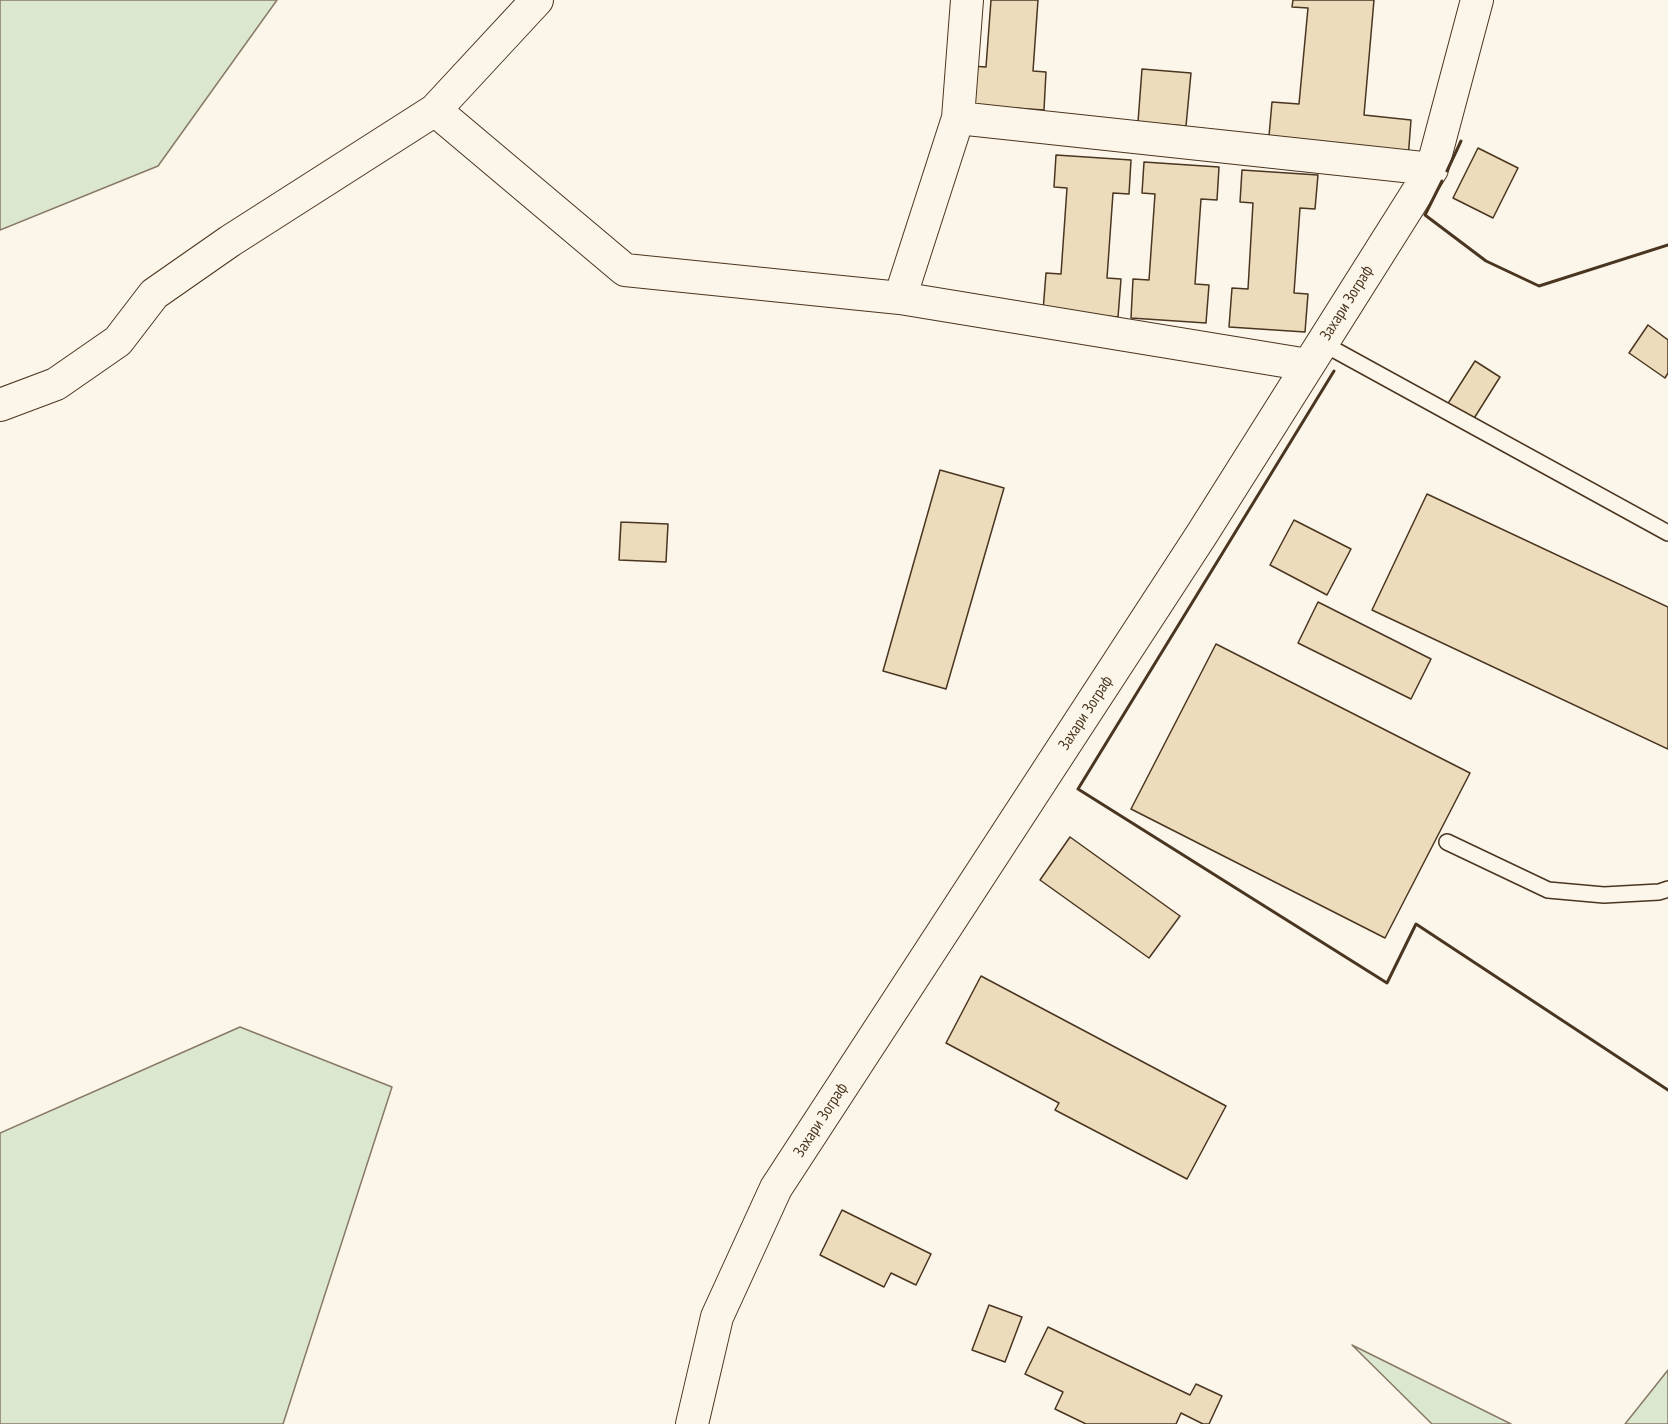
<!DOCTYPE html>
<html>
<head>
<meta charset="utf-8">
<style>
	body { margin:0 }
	canvas { display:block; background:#fbf6e9 }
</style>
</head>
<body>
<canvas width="1668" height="1424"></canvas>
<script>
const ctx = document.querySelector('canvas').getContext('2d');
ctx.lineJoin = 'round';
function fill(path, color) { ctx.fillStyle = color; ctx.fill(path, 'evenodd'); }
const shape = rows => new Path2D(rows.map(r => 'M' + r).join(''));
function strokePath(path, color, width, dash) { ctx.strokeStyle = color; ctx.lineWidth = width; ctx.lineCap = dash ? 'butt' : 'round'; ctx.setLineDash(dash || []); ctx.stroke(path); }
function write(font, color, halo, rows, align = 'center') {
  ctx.font = font + ' "PT Sans Narrow",sans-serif'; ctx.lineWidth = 4.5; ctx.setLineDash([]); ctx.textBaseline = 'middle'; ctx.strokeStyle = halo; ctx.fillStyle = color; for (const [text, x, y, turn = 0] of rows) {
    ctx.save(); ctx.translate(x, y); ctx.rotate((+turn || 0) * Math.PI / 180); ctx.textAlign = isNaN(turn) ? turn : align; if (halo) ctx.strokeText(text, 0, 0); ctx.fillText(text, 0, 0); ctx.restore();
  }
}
const green = shape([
	[0,0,277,0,158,166,0,230,0,0],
	[240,1027,392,1087,283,1424,0,1424,0,1133,240,1027],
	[1352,1345,1511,1424,1432,1424,1352,1345],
	[1668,1370,1668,1424,1625,1424,1668,1370]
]);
fill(green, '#dce7d0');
strokePath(green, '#887966', 1.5);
const building = shape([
	[991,0,1038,0,1033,71,1046,72,1044,110,968,105,971,66,986,67,991,0],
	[1293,0,1374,0,1364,115,1411,120,1408,159,1268,147,1272,102,1299,104,1308,8,1292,7,1293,0],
	[1142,69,1191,73,1186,126,1138,122,1142,69],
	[1478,148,1518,168,1493,218,1453,198,1478,148],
	[1056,155,1131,160,1129,194,1113,193,1107,278,1121,279,1118,317,1043,311,1046,273,1061,274,1067,188,1054,187,1056,155],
	[1144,162,1219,167,1217,200,1201,199,1195,284,1209,285,1206,323,1131,318,1133,279,1149,280,1155,194,1142,193,1144,162],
	[1242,170,1318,175,1315,209,1300,208,1294,293,1308,294,1305,332,1229,327,1232,288,1248,289,1253,203,1240,202,1242,170],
	[1648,325,1668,340,1668,373,1665,378,1629,353,1648,325],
	[1475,361,1500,377,1473,420,1447,405,1475,361],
	[940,470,1004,488,946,689,883,671,940,470],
	[1427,494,1668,607,1668,749,1372,610,1427,494],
	[1294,520,1351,549,1327,595,1270,565,1294,520],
	[621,522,668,524,666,562,619,560,621,522],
	[1318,602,1431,659,1411,699,1298,643,1318,602],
	[1216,644,1470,773,1385,938,1131,809,1216,644],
	[1070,837,1180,916,1149,958,1040,880,1070,837],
	[981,976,1226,1106,1187,1179,1055,1110,1059,1103,946,1043,981,976],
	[842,1210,931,1254,916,1285,891,1273,884,1287,820,1255,842,1210],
	[989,1305,1022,1317,1005,1362,972,1350,989,1305],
	[1048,1327,1190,1395,1196,1384,1222,1396,1209,1424,1203,1424,1181,1413,1176,1424,1086,1424,1055,1409,1063,1392,1025,1374,1048,1327]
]);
fill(building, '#ecdcbc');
strokePath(building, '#4a3520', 1.5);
const service = shape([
	[1322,343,1668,533],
	[1447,842,1548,890,1604,895,1659,892,1668,889]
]);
const minor = shape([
	[435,110,625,270,900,298,1308,365],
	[958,118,1432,169],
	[900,298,958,118,967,0],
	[0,405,56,384,118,341,154,294,230,241,435,110,537,0],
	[692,1424,717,1317,776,1188,1202,534,1432,169,1477,0]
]);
strokePath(service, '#4a3520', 18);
strokePath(minor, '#4a3520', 34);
strokePath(service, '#fbf6e9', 15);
strokePath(minor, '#fbf6e9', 32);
strokePath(shape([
	[1447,171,1461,141],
	[1442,181,1425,215,1486,261,1539,286,1668,245],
	[1334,371,1078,789,1387,983,1416,924,1668,1090]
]), '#4a3520', 3);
write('16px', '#4a3520', '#fbf6e9', [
	["Захари Зограф",1347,303,-58],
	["Захари Зограф",1086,713,-57],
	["Захари Зограф",821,1120,-57]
]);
</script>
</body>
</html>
